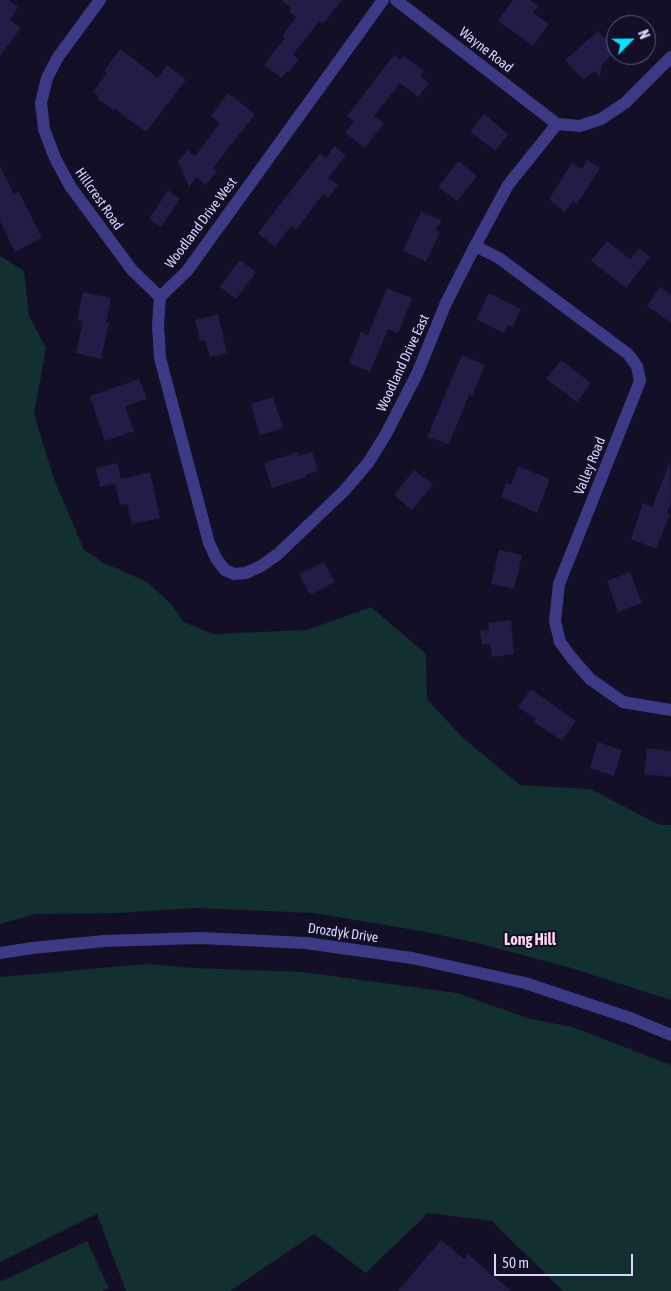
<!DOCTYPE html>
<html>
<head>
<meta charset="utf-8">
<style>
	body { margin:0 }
	#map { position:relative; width:671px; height:1291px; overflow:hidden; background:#130f26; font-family:"Asap Condensed",sans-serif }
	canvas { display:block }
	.north { position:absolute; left:606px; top:15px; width:50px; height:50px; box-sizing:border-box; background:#130f26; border:1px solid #625e7d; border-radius:50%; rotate:67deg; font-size:14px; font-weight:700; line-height:20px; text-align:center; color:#d9d4ff }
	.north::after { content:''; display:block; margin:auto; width:18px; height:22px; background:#00e5ff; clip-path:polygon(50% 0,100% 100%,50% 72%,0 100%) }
	.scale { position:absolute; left:494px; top:1254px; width:139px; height:22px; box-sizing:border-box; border:2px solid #d9d4ff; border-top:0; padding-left:6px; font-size:15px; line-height:18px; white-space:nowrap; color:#d9d4ff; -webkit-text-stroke:4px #130f26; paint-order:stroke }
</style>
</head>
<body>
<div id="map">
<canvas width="671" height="1291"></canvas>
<div class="north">N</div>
<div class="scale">50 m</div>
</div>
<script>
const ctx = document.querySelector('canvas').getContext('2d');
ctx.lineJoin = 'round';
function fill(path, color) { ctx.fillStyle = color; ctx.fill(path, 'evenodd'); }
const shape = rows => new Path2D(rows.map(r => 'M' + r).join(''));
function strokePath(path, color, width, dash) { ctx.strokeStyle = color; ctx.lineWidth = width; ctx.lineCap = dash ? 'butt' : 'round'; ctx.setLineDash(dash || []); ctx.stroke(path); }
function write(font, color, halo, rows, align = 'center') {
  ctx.font = font + ' "Asap Condensed",sans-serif'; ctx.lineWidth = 4; ctx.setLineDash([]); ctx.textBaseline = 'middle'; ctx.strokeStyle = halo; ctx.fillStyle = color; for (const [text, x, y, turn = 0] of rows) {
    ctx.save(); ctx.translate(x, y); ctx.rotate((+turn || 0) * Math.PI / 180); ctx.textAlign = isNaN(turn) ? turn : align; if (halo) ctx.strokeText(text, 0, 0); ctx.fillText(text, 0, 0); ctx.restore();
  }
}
fill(shape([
	[0,256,24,271,29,316,46,348,34,414,54,479,84,550,104,563,147,582,171,604,184,622,213,634,307,630,371,607,426,654,427,699,463,738,520,785,590,789,660,825,671,825,671,1000,568,967,477,943,426,932,314,913,196,908,117,913,36,914,0,924],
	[147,964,193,968,302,972,457,993,527,1018,572,1027,671,1065,671,1291,563,1291,492,1221,428,1213,366,1273,314,1234,230,1291,126,1291,97,1214,0,1262,0,977],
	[87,1241,109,1288,102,1291,0,1291,0,1282]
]), '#12302f');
fill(shape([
	[0,0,8,0,18,7,10,20,21,28,0,56],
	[281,0,342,0,323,24,319,22,293,54,299,59,289,72,287,71,282,78,264,65,285,38,282,36,296,17,289,11,291,8],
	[513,0,530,0,538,6,533,13,549,24,533,46,498,21],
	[616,28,616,52,602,64,600,77,595,71,583,80,565,60,598,31,604,38],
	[120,49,158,78,167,65,186,80,146,132,115,109,113,110,98,99,98,96,93,92,107,73,104,71],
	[394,55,400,60,404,56,424,71,420,76,429,83,418,97,400,83,374,116,384,123,365,148,345,133,354,122,347,116],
	[228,93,255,114,213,168,217,171,206,185,196,177,189,187,178,162,187,150,195,156,220,123,211,116],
	[484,114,508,134,495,151,470,131],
	[334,146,346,155,328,178,338,185,328,198,323,194,296,230,291,226,275,247,258,233,320,153,326,158],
	[587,160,600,168,577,204,573,201,565,212,549,199,572,163,582,169],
	[458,161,477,176,457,201,438,187],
	[0,166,14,194,19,192,42,238,15,252,0,221],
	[168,190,180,199,161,227,149,219],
	[421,211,442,221,435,230,440,232,426,262,403,251],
	[607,241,630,259,639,248,650,257,626,288,591,261],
	[240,260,256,272,236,299,220,287],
	[660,287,671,295,671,323,647,306],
	[387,288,412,298,398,333,388,329,370,372,349,363,361,332,368,335],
	[83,292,111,298,106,322,109,323,101,359,76,353,83,321,77,320],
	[489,293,521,309,512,328,508,325,504,333,476,319],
	[218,314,227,353,210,357,205,340,200,341,195,320],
	[462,355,485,365,472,396,469,395,449,444,427,437],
	[561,360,591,383,577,402,546,379],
	[139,379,147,399,125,406,134,431,105,441,90,396],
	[273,397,283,428,260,435,251,404],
	[297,452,298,456,312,452,318,471,305,475,306,477,272,488,264,463],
	[670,462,671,503,667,513,670,514,656,549,631,539,643,503,652,507],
	[117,463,121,479,150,472,160,518,132,524,127,504,120,505,115,484,100,487,96,468],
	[518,466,550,479,537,513,501,497,506,483,511,485],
	[414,470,433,484,412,510,394,495],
	[499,550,522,555,514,589,491,584],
	[324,562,335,582,310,595,299,574],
	[630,572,642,603,618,612,607,581],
	[511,620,514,654,492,657,490,644,482,645,480,631,489,630,488,623],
	[531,689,576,721,562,741,534,722,536,719,518,707],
	[598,742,622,750,614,776,590,768],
	[647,748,671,751,671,777,644,774],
	[441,1240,464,1259,468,1254,511,1291,398,1291]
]), '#241b47');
strokePath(shape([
	[100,0,58,57,47,78,41,103,44,129,55,158,70,186,132,270,160,297],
	[383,0,187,271,160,297,158,325,160,358,209,543,217,560,225,570,234,574,246,573,261,566,278,554,344,491,368,463,386,434,417,374,446,303,475,246,508,185,557,124],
	[396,0,557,124],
	[557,124,580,126,601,119,625,103,671,57],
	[475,246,499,258,628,354,637,366,640,381,559,584,555,621,560,642,571,657,590,679,623,702,671,710]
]), '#3d3a85', 12);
strokePath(shape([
	[0,953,32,948,104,941,200,938,306,943,412,958,525,983,630,1018,671,1035]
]), '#3d3a85', 12);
write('14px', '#d9d4ff', '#130f26', [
	["Wayne Road",486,50,38],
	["Hillcrest Road",99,199,55],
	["Woodland Drive West",201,223,-53],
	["Woodland Drive East",403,363,-65],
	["Valley Road",590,466,-68],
	["Drozdyk Drive",343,933,8]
]);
write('bold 16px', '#ffd6f0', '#130f26', [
	["Long Hill",530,940]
]);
</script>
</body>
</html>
